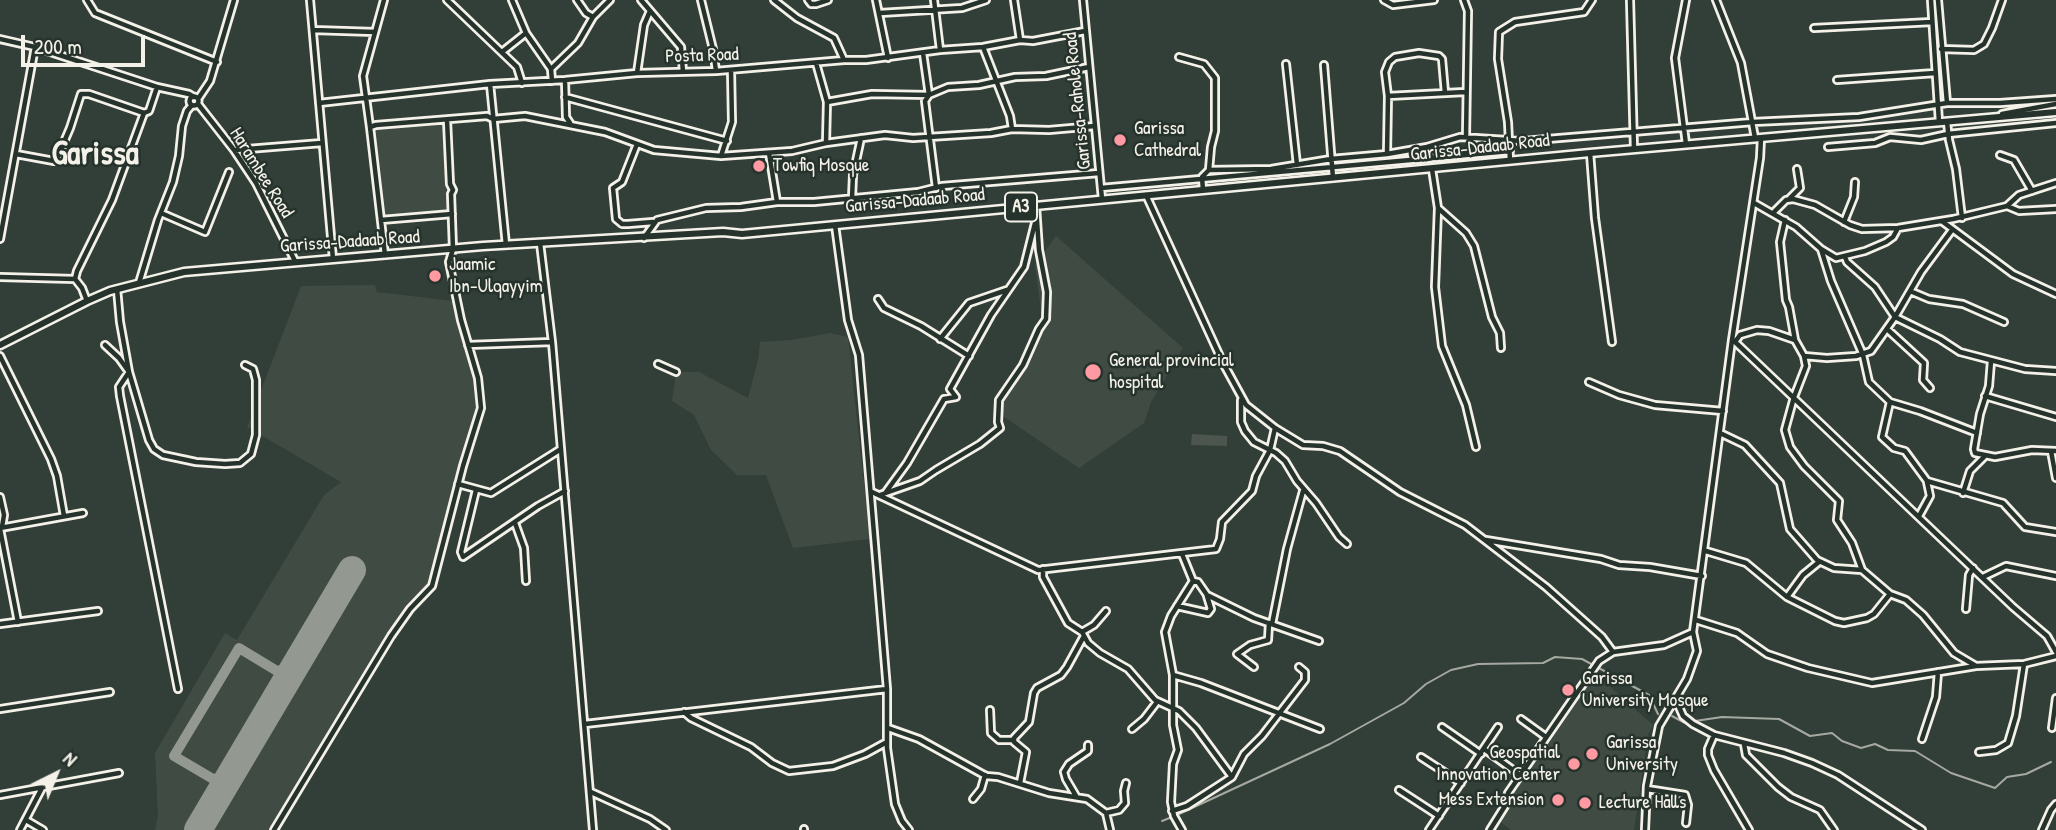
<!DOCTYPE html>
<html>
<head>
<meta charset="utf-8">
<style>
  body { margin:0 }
  #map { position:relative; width:2056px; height:830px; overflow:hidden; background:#323e38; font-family:"Patrick Hand",sans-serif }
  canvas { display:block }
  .north { position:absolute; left:21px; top:739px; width:70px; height:70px; -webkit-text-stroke:5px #26332d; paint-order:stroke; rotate:43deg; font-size:19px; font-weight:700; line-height:28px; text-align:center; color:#f4f1e8 }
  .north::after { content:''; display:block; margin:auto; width:24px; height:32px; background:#f4f1e8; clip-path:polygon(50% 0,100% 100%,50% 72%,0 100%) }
  .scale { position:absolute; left:21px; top:35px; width:124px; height:32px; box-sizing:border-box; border:4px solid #f4f1e8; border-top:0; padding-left:9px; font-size:21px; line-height:24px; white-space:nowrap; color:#f4f1e8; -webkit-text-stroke:5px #26332d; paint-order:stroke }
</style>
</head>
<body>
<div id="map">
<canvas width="2056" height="830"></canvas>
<div class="north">N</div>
<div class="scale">200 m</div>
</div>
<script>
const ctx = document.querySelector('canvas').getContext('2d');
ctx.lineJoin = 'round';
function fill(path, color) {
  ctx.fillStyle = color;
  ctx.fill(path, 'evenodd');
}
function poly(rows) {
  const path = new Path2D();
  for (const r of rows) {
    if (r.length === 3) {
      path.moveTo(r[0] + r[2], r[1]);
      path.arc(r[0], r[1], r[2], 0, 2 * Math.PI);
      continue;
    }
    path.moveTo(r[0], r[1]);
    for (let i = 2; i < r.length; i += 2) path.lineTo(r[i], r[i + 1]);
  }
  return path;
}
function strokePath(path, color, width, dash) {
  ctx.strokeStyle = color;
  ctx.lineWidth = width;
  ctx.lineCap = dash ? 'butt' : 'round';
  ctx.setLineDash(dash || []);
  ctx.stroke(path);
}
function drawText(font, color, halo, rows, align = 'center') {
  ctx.font = font + ' "Patrick Hand",sans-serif';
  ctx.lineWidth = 5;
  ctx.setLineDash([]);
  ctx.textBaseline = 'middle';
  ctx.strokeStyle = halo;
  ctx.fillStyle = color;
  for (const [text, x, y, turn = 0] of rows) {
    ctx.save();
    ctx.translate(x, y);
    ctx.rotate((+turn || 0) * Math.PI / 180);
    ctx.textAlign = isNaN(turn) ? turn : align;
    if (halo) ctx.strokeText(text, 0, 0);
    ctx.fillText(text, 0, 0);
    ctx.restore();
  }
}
fill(poly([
  [445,121,444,158,449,213,381,219,370,128],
  [1056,236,1183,348,1151,402,1144,423,1079,468,1000,414,1005,397,1042,318,1035,265],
  [375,285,377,292,454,301,475,380,478,405,431,582,426,590,406,605,268,830,155,830,158,816,155,753,225,633,237,640,324,495,341,482,247,427,301,286],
  [830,333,848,337,870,539,793,548,766,475,737,475,711,450,694,415,672,401,676,372,699,372,748,398,758,360,760,342,792,340],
  [1597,675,1653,725,1648,735,1634,830,1511,830,1498,820,1519,783,1587,681,1591,683]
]), '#404b44');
fill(poly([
  [1192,434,1227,436,1227,446,1191,445]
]), '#4c564f');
strokePath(poly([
  [1672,716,1685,723],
  [1695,721,1722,717,1779,719,1810,736,1832,733,1842,741,1861,748,1875,744,1888,750,1915,751,1951,773,1995,788,2007,777,2026,774,2051,762],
  [1177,815,1330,744,1404,703,1426,684,1451,670,1478,664,1543,663,1555,657,1582,659,1649,695,1658,714],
  [1162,821,1172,817]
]), '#a6a9a1', 2);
strokePath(poly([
  [222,778,213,779,174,756,239,648,277,671,287,669]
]), '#939890', 10);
strokePath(poly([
  [198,830,352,570]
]), '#939890', 28);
const minor = poly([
  [87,0,95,13,217,62],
  [310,0,333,259],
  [447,0,517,67,522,83],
  [512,0,526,33,551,69,552,81],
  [577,0,586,13,593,17],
  [641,0,681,47,683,72],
  [701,0,713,49,716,71],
  [774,0,797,18,834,38,844,60],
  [808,0,811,4,816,4,828,0],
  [876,0,888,58],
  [934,0,940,50],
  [1014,0,1020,40],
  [1083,0,1102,199],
  [1384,0,1393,5,1434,0],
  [1464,0,1468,11,1466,137],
  [1630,0,1634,149],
  [1686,0,1675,58,1686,144],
  [1716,0,1741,63,1755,138],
  [1931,0,1939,122],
  [1938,0,1947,103],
  [880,13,962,8,986,0],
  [1814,28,1932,22],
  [313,30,375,32],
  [0,39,35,47,157,87,189,94,194,97],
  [983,47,1010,116,1012,129],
  [1941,49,1974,50,1984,44,1992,28,2002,0],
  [502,52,526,33],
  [923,53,929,95,925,101,936,188],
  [1179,57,1204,64,1215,78,1215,131,1211,147,1209,170,1202,177,1203,190],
  [816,63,827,102,826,143],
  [1286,64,1297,165],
  [1324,65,1333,178],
  [551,69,578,43,593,17,610,0],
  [637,73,644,25,650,11],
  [565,80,566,117,570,123],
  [1837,80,1935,73],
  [490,84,506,245],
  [1388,96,1465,92],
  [194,101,4.5],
  [565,97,727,141],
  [198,99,210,81,234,0],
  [827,102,872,94,929,95,948,87,979,85,1015,77,1046,76,1089,67],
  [319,103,490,84,565,80,637,73,716,71,844,60,866,60,940,50,983,47,1020,40,1033,41,1085,31],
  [198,104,234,150,256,183,295,261],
  [2002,114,2056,104],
  [1947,122,1949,140,1956,169,1962,218],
  [370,127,363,76,384,0],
  [637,144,622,182,613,188,616,219,622,224,628,224,653,222],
  [1828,147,1875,143,1890,137,1921,140,1948,134,2056,123],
  [235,150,322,143],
  [769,153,777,202],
  [1590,153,1595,218,1612,342],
  [16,154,54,161,58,156,70,128,81,94,89,94,144,113],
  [1387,154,1388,96,1385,72,1389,62,1395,57,1419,53,1439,56,1442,59,1445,93],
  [2000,155,2014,160,2032,191],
  [721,156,732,122,731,70],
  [1510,161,1508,122,1498,59,1499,32,1515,22,1584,12,1592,0],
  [1432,169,1438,208,1466,233,1474,246,1492,317,1500,333,1501,348],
  [1209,170,1271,169,1331,159,1387,154,1427,147,1460,137,1523,141,1753,122,1859,117,1947,103,2000,103,2056,99],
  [1101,188,1510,151],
  [1146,195,1223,363,1246,405,1275,428,1303,445,1323,446,1340,451,1400,492,1465,525,1546,587,1602,637,1613,652],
  [852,198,853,175,861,138],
  [1790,198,1800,188,1797,169],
  [1754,203,1796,227,1821,249,1836,258,1865,251,1886,242,1893,237,1898,228],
  [2007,206,2019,211,2056,209],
  [1438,208,1435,287,1442,346,1466,405,1476,447],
  [161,213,205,232,229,172],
  [1773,213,1786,200,1793,199,1815,205,1850,225,1862,229,1898,228,1953,219,2007,206,2019,195,2056,183],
  [381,220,452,214],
  [1785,220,1780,242,1786,300,1789,307,1795,340,1804,356,1806,366,1794,397,1785,430,1790,447,1804,466,1839,501,1837,520,1852,543,1862,570,1890,594,1906,600,1923,615,1954,653,1976,666],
  [1844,222,1854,197,1855,182],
  [1943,222,2013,274,2056,294],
  [835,225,848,320,859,355,887,689,887,748,895,804,902,821,909,830],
  [644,238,657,220,706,208,741,207,777,202,814,202,918,192,942,186,1099,173],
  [0,239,35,47],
  [540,243,552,342,593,830],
  [1821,249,1831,281,1863,355,1869,382,1890,402,1882,437,1894,448,1905,451,1927,481,2003,503,2025,527,2056,532],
  [385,255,370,127,376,125,487,116,493,119,525,116,605,132,654,150,721,156,792,151,826,143,885,135,913,138,991,133,1012,129,1049,130,1095,126],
  [1845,257,1847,262,1875,287,1895,317,1940,339,1960,352,2025,369,2056,371],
  [0,277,75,279],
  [139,283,158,220,173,182,179,156,182,126,187,111,192,105],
  [117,289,120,322,129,372,149,440,154,449,163,455,196,462,225,464,240,463,251,454,256,435,256,380,253,369,245,365],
  [1910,291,1929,299,1963,304,2004,322],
  [878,299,884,308,921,326,969,356],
  [87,301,82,288,75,279,77,271,112,200,144,113,149,111,157,87],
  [1887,329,1924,363,1923,380,1930,388],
  [940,339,969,303,1007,290],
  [1733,340,2013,607,2047,636,2056,652],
  [1735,342,1740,335,1757,330,1769,331,1795,340],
  [105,345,119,358,129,372,119,387,120,396,178,689],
  [468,345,552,342],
  [0,356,51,459,57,476,64,516],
  [1804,356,1827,358,1856,356,1871,351,1895,317,1921,272,1952,230],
  [1991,361,1989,386,1980,414,1974,449,1975,453,1995,457,2032,450,2056,451],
  [658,364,676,372],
  [1589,382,1619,395,1655,405,1723,411],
  [1985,396,2056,417],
  [1241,400,1241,422,1245,431,1254,442,1276,453,1285,461,1297,481,1316,503,1339,537,1347,544],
  [1890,402,1920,411,1977,433],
  [1720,433,1745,445,1780,483,1790,529,1817,560,1834,568,1862,570],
  [2051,451,2056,478],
  [458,484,491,493,561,449],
  [476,490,461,552,463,557,538,506,565,491],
  [872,492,1038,570,1216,549,1220,539,1222,522,1252,491,1256,476,1270,450,1275,428],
  [886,492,907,463,944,399,956,397,950,389,991,315,1024,267,1035,223],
  [1963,493,1970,471,1984,457],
  [880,495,920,481,936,470,980,444,1000,428,998,422,999,400,1023,365,1039,329,1046,319,1047,292,1039,250,1036,206],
  [0,497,4,515,2,527],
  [1919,516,1930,496,1927,482],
  [515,523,524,548,526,581],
  [0,528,83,513],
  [0,529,18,622],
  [1486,540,1601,559,1619,565,1650,567,1702,576],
  [1706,551,1746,563,1787,597,1835,621,1844,623,1867,618,1874,614,1890,594],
  [1182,554,1193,581,1198,582,1207,595,1254,618,1319,641],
  [1043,569,1043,577,1068,623,1082,632,1088,643,1100,653,1128,669,1155,700,1179,711,1196,728,1232,777],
  [1983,577,2006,566,2056,576],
  [1787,597,1803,575,1819,562],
  [1177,606,1208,613,1211,609,1207,596],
  [1966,609,1969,575,1973,568],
  [1696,620,1737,633,1767,654,1808,668,1872,683,1976,666,2024,664,2056,656],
  [0,624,98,611],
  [1272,624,1287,549,1303,491],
  [1082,632,1094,625,1106,611],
  [1254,667,1237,654,1250,645,1268,640,1269,623],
  [1173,675,1201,683,1320,729],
  [1676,700,1683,716,1693,724,1714,735,1784,753,1812,763,1838,775,1922,830],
  [0,709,110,692],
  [990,710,991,733,999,740,1013,740],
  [684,712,691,718,751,747,772,763,789,771,833,766,865,754,887,742],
  [1521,719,1546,737],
  [585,724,887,689],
  [1442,727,1481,754],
  [888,728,919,739,986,776,998,777,1049,793,1087,799,1106,813,1110,830],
  [2052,728,2056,698],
  [1132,729,1144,719,1157,702],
  [1714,735,1708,749,1708,755,1714,770,1749,830],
  [1922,739,1936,697,1938,672],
  [1744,744,1746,755,1778,787,1791,797,1820,810,1834,830],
  [1484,749,1520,775],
  [1979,752,1996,750,2008,743,2016,716,2024,664],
  [1421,757,1461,783],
  [1020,783,1026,752,1014,742,1014,738,1029,722,1034,693,1037,688,1061,675,1067,667,1084,636],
  [1647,789,1685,795,1688,805,1686,823],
  [1399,790,1439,816],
  [591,792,650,819,666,830],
  [0,795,119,773],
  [1076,796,1066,779,1064,772,1069,764,1088,751,1088,745],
  [973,799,981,789,985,775],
  [1172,811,1187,806,1232,777,1244,754,1262,736,1305,680,1305,672,1299,667],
  [1106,813,1119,810,1125,803,1124,791,1126,783],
  [26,820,43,830],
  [20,830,43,786],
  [274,830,391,636,410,609,432,586,463,466,481,408,478,378,461,320,449,262,453,249,451,194,453,190,450,184,447,120],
  [804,830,804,829],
  [1182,830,1174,816,1171,802,1173,764,1178,750,1173,725,1173,675,1165,632,1171,616,1193,581],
  [1429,830,1498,727],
  [1490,830,1505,806,1508,793,1599,661,1613,652,1664,645,1693,632],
  [1645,830,1647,786,1659,726,1687,679,1697,651,1693,632,1732,340,1760,158,1761,138],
  [2042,830,2051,810,2056,804]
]);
const highway = poly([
  [0,345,87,301,110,291,184,272,483,246,723,232,742,234,1590,153,2056,112]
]);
strokePath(minor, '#f4f1e8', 10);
strokePath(highway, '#f4f1e8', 11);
strokePath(minor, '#26332d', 4.5);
strokePath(highway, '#26332d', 6);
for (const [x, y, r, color] of [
  [1120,140,7,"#ff9aa2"],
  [759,166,7,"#ff9aa2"],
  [435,276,7,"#ff9aa2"],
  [1093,372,9,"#ff9aa2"],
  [1568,690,7,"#ff9aa2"],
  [1592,754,7,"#ff9aa2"],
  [1574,764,7,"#ff9aa2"],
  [1558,800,7,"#ff9aa2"],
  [1585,803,7,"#ff9aa2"]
]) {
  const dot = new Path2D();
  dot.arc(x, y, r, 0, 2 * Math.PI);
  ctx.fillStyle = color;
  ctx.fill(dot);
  strokePath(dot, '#26332d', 2.5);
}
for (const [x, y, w] of [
  [1021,207,32]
]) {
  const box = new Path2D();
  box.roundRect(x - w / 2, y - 14.5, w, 29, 5);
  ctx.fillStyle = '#26332d';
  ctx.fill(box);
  strokePath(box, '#f4f1e8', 2);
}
drawText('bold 18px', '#f4f1e8', null, [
  ["A3",1021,207]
]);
drawText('19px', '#f4f1e8', '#26332d', [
  ["Posta Road",702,56,-2],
  ["Garissa-Rahole Road",1078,101,-96],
  ["Garissa-Dadaab Road",1480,148,-6],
  ["Harambee Road",261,173,58],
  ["Garissa-Dadaab Road",915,201,-5],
  ["Garissa-Dadaab Road",350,242,-4]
]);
drawText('19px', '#f4f1e8', '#26332d', [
  ["Garissa",1134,129],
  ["Cathedral",1134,151],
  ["Towfiq Mosque",773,166],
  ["Jaamic",449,265],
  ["Ibn-Ulqayyim",449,287],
  ["General provincial",1109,361],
  ["hospital",1109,383],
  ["Garissa",1582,679],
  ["University Mosque",1582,701],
  ["Garissa",1606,743],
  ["University",1606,765],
  ["Geospatial",1560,753,"right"],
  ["Innovation Center",1560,775,"right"],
  ["Mess Extension",1544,800,"right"],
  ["Lecture Halls",1599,803]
], 'left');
drawText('bold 33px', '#f4f1e8', '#26332d', [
  ["Garissa",95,155]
]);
</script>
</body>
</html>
